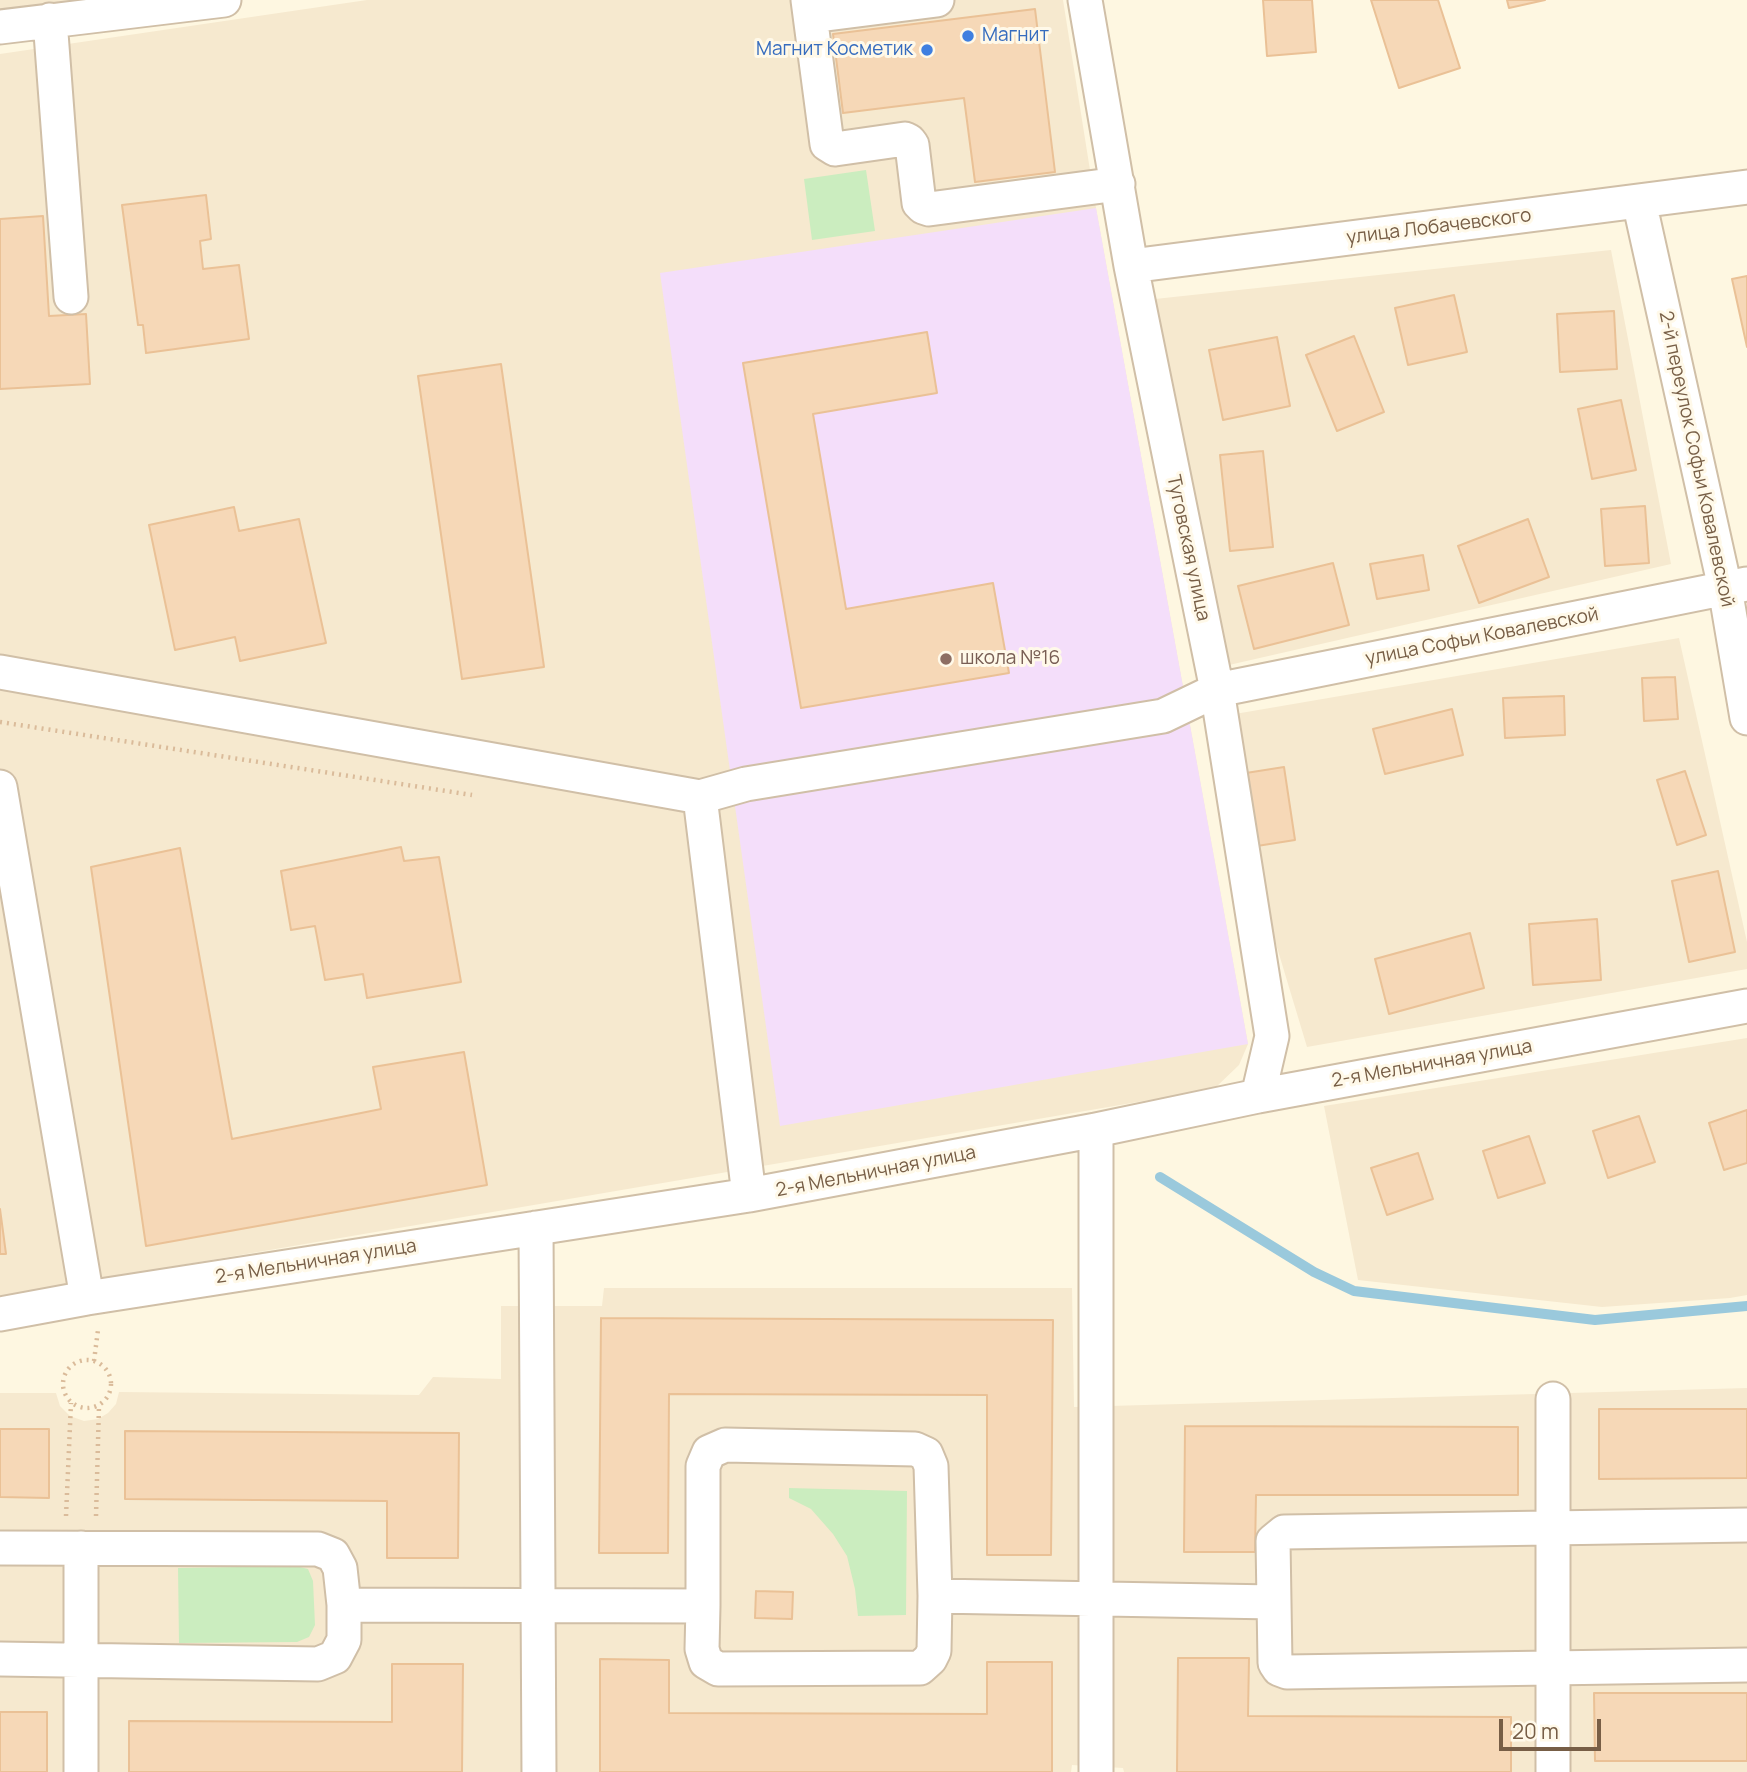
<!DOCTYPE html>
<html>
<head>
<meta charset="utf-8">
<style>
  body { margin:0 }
  #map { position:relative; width:1747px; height:1772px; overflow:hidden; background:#fef7e1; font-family:Manrope,sans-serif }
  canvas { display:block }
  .scale { position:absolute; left:1499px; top:1719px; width:102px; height:32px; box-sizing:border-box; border:4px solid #775e46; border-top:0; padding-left:9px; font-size:21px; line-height:24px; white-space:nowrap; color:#775e46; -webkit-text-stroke:5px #fff9e9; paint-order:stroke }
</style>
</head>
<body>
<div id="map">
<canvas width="1747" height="1772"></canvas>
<div class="scale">20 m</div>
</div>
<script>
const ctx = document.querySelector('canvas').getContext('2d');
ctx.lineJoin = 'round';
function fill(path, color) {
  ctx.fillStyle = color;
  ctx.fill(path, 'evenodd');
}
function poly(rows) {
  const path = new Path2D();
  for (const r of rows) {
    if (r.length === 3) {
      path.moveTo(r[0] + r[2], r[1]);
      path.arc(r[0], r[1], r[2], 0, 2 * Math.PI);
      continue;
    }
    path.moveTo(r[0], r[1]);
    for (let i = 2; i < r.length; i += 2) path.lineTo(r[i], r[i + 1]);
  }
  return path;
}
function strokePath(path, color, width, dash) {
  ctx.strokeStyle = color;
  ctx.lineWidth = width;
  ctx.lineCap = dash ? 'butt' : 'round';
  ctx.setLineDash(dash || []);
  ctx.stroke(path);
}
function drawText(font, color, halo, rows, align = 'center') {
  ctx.font = font + ' Manrope,sans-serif';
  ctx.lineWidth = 6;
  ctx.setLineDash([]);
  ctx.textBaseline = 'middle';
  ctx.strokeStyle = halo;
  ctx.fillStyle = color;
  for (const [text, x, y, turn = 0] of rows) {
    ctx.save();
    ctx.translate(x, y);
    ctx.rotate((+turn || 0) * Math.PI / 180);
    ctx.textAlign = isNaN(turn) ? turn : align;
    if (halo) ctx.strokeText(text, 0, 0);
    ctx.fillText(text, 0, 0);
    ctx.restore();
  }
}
fill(poly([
  [0,0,224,0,62,4,0,9],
  [367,0,1063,0,1096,208,1248,1044,1239,1065,1214,1089,0,1296,0,54],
  [1611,250,1671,564,1229,665,1155,299],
  [1679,638,1747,942,1747,969,1307,1047,1254,871,1229,715],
  [1747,1038,1747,1295,1730,1298,1602,1307,1358,1280,1324,1106],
  [604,1288,1072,1288,1074,1407,1747,1388,1747,1772,1124,1772,1123,1768,1072,1765,1071,1772,0,1772,0,1393,56,1393,60,1406,70,1416,84,1421,98,1419,108,1413,116,1404,119,1392,419,1395,433,1377,501,1379,501,1306,602,1306]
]), '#f6e9cf');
fill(poly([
  [1096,208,1248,1044,780,1126,660,273]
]), '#f4defa');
fill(poly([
  [866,170,875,231,812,240,804,179],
  [789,1488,907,1491,906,1615,858,1616,855,1589,847,1556,833,1534,811,1509,789,1498],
  [296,1566,308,1569,313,1581,315,1625,309,1637,297,1642,179,1643,178,1568]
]), '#cbedbf');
strokePath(poly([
  [1160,1177,1314,1272,1354,1291,1595,1320,1747,1306]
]), '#9ac9dc', 10);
const building = poly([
  [1263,0,1312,0,1316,52,1267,56,1263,0],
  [1371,0,1438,0,1460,68,1399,88,1371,0],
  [1507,0,1545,0,1509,8,1507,0],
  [1035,9,1055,172,975,182,964,98,843,113,833,34,1035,9],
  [206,195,211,239,200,241,203,269,239,265,249,339,146,353,143,325,138,325,122,205,206,195],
  [43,216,49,316,86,314,90,384,0,389,0,219,43,216],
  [1747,276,1747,347,1732,279,1747,276],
  [1454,295,1467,352,1408,365,1395,308,1454,295],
  [1614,311,1617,369,1560,372,1557,314,1614,311],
  [927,332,937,393,813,414,846,609,993,583,1009,673,801,708,743,363,927,332],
  [1354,336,1384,412,1337,431,1306,355,1354,336],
  [1277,337,1290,406,1223,420,1209,350,1277,337],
  [501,364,544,667,462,679,418,376,501,364],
  [1621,400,1636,470,1592,479,1578,409,1621,400],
  [1263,451,1273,547,1230,551,1220,455,1263,451],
  [1645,506,1649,563,1605,566,1601,509,1645,506],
  [234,507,239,531,299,519,326,643,240,661,235,637,175,650,149,525,234,507],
  [1528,519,1549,577,1479,603,1458,546,1528,519],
  [1423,555,1429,590,1377,599,1370,564,1423,555],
  [1333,563,1349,625,1254,649,1238,586,1333,563],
  [1675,677,1678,719,1644,721,1642,678,1675,677],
  [1564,696,1565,735,1505,738,1503,698,1564,696],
  [1452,709,1463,755,1385,774,1373,729,1452,709],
  [1284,767,1295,840,1257,846,1246,773,1284,767],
  [1685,771,1706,835,1677,845,1657,780,1685,771],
  [401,847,404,861,439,857,461,982,367,998,363,974,325,980,315,926,291,930,281,871,401,847],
  [180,848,232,1139,381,1109,373,1067,464,1052,487,1185,146,1246,91,867,180,848],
  [1718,871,1735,952,1689,962,1672,881,1718,871],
  [1597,919,1601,980,1533,985,1529,924,1597,919],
  [1470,933,1484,988,1389,1014,1375,959,1470,933],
  [1747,1110,1747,1163,1724,1170,1709,1123,1747,1110],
  [1639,1116,1655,1162,1608,1178,1593,1131,1639,1116],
  [1529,1136,1545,1183,1498,1198,1483,1151,1529,1136],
  [1418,1153,1433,1199,1387,1215,1371,1168,1418,1153],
  [0,1209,6,1254,0,1254,0,1209],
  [601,1318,1053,1320,1051,1555,987,1555,987,1395,669,1394,668,1553,599,1553,601,1318],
  [1599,1409,1747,1409,1747,1478,1599,1479,1599,1409],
  [1185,1426,1518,1427,1518,1495,1256,1495,1255,1552,1184,1552,1185,1426],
  [0,1429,49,1429,49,1498,0,1497,0,1429],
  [125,1431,459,1433,458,1558,387,1558,387,1501,125,1499,125,1431],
  [756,1591,793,1592,792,1619,755,1618,756,1591],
  [1178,1658,1249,1658,1248,1716,1511,1717,1511,1772,1177,1772,1178,1658],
  [600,1659,669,1660,669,1713,987,1714,987,1662,1052,1662,1052,1772,600,1772,600,1659],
  [392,1664,463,1664,462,1772,129,1772,129,1721,392,1722,392,1664],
  [1594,1693,1747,1693,1747,1761,1595,1761,1594,1693],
  [0,1712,47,1712,47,1772,0,1772,0,1712]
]);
fill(building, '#f6d8b7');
strokePath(building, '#eac196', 2);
const minor = poly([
  [808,0,827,144,835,149,905,139,909,141,912,145,919,203,923,207,929,209,1118,184],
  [1085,0,1131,266,1217,690,1272,1036,1258,1096],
  [811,16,937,0],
  [50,20,71,297],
  [0,27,224,0],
  [1639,201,1725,588,1747,718],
  [1131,266,1747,187],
  [0,672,700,797,746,784,1163,716,1217,690,1747,584],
  [0,787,87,1298],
  [700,797,749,1195],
  [536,1228,539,1772],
  [0,1314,87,1298,749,1195,1096,1130,1258,1096,1747,1006],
  [1747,1525,1284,1532,1273,1541,1275,1663,1279,1669,1287,1672,1747,1665],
  [0,1548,318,1549,333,1555,340,1568,344,1605],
  [81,1548,81,1772],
  [703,1606,703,1466,709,1452,725,1445,915,1449,926,1454,931,1466,935,1596],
  [0,1659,318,1664,335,1657,344,1640,344,1605,703,1606,702,1649,706,1662,718,1669,920,1668,930,1659,934,1651,935,1596,1274,1602],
  [1096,1772,1096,1130],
  [1553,1772,1553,1399]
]);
strokePath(minor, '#d0bfa7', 37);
strokePath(poly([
  [0,722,472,795],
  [87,1384,24],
  [94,1361,98,1330],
  [66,1516,71,1403],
  [96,1516,99,1406]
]), '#dabb9a', 4.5, [2, 5]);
strokePath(minor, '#fff', 33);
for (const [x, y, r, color] of [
  [968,36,7,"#3f7fe0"],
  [927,50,7,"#3f7fe0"],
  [946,659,7,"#8d6e63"]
]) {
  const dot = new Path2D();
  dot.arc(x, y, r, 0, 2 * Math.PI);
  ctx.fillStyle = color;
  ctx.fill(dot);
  strokePath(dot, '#fff9e9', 2.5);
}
drawText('19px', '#366cbe', '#fff9e9', [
  ["Магнит",982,36],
  ["Магнит Косметик",913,50,"right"]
], 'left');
drawText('19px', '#775e46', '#fff9e9', [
  ["улица Лобачевского",1439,227,-7],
  ["2-й переулок Софьи Ковалевской",1696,459,78],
  ["Туговская улица",1188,548,78],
  ["улица Софьи Ковалевской",1482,637,-11],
  ["2-я Мельничная улица",1432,1064,-10],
  ["2-я Мельничная улица",876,1172,-11],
  ["2-я Мельничная улица",316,1262,-9]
]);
drawText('19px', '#785e54', '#fff9e9', [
  ["школа №16",960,659]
], 'left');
</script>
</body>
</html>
